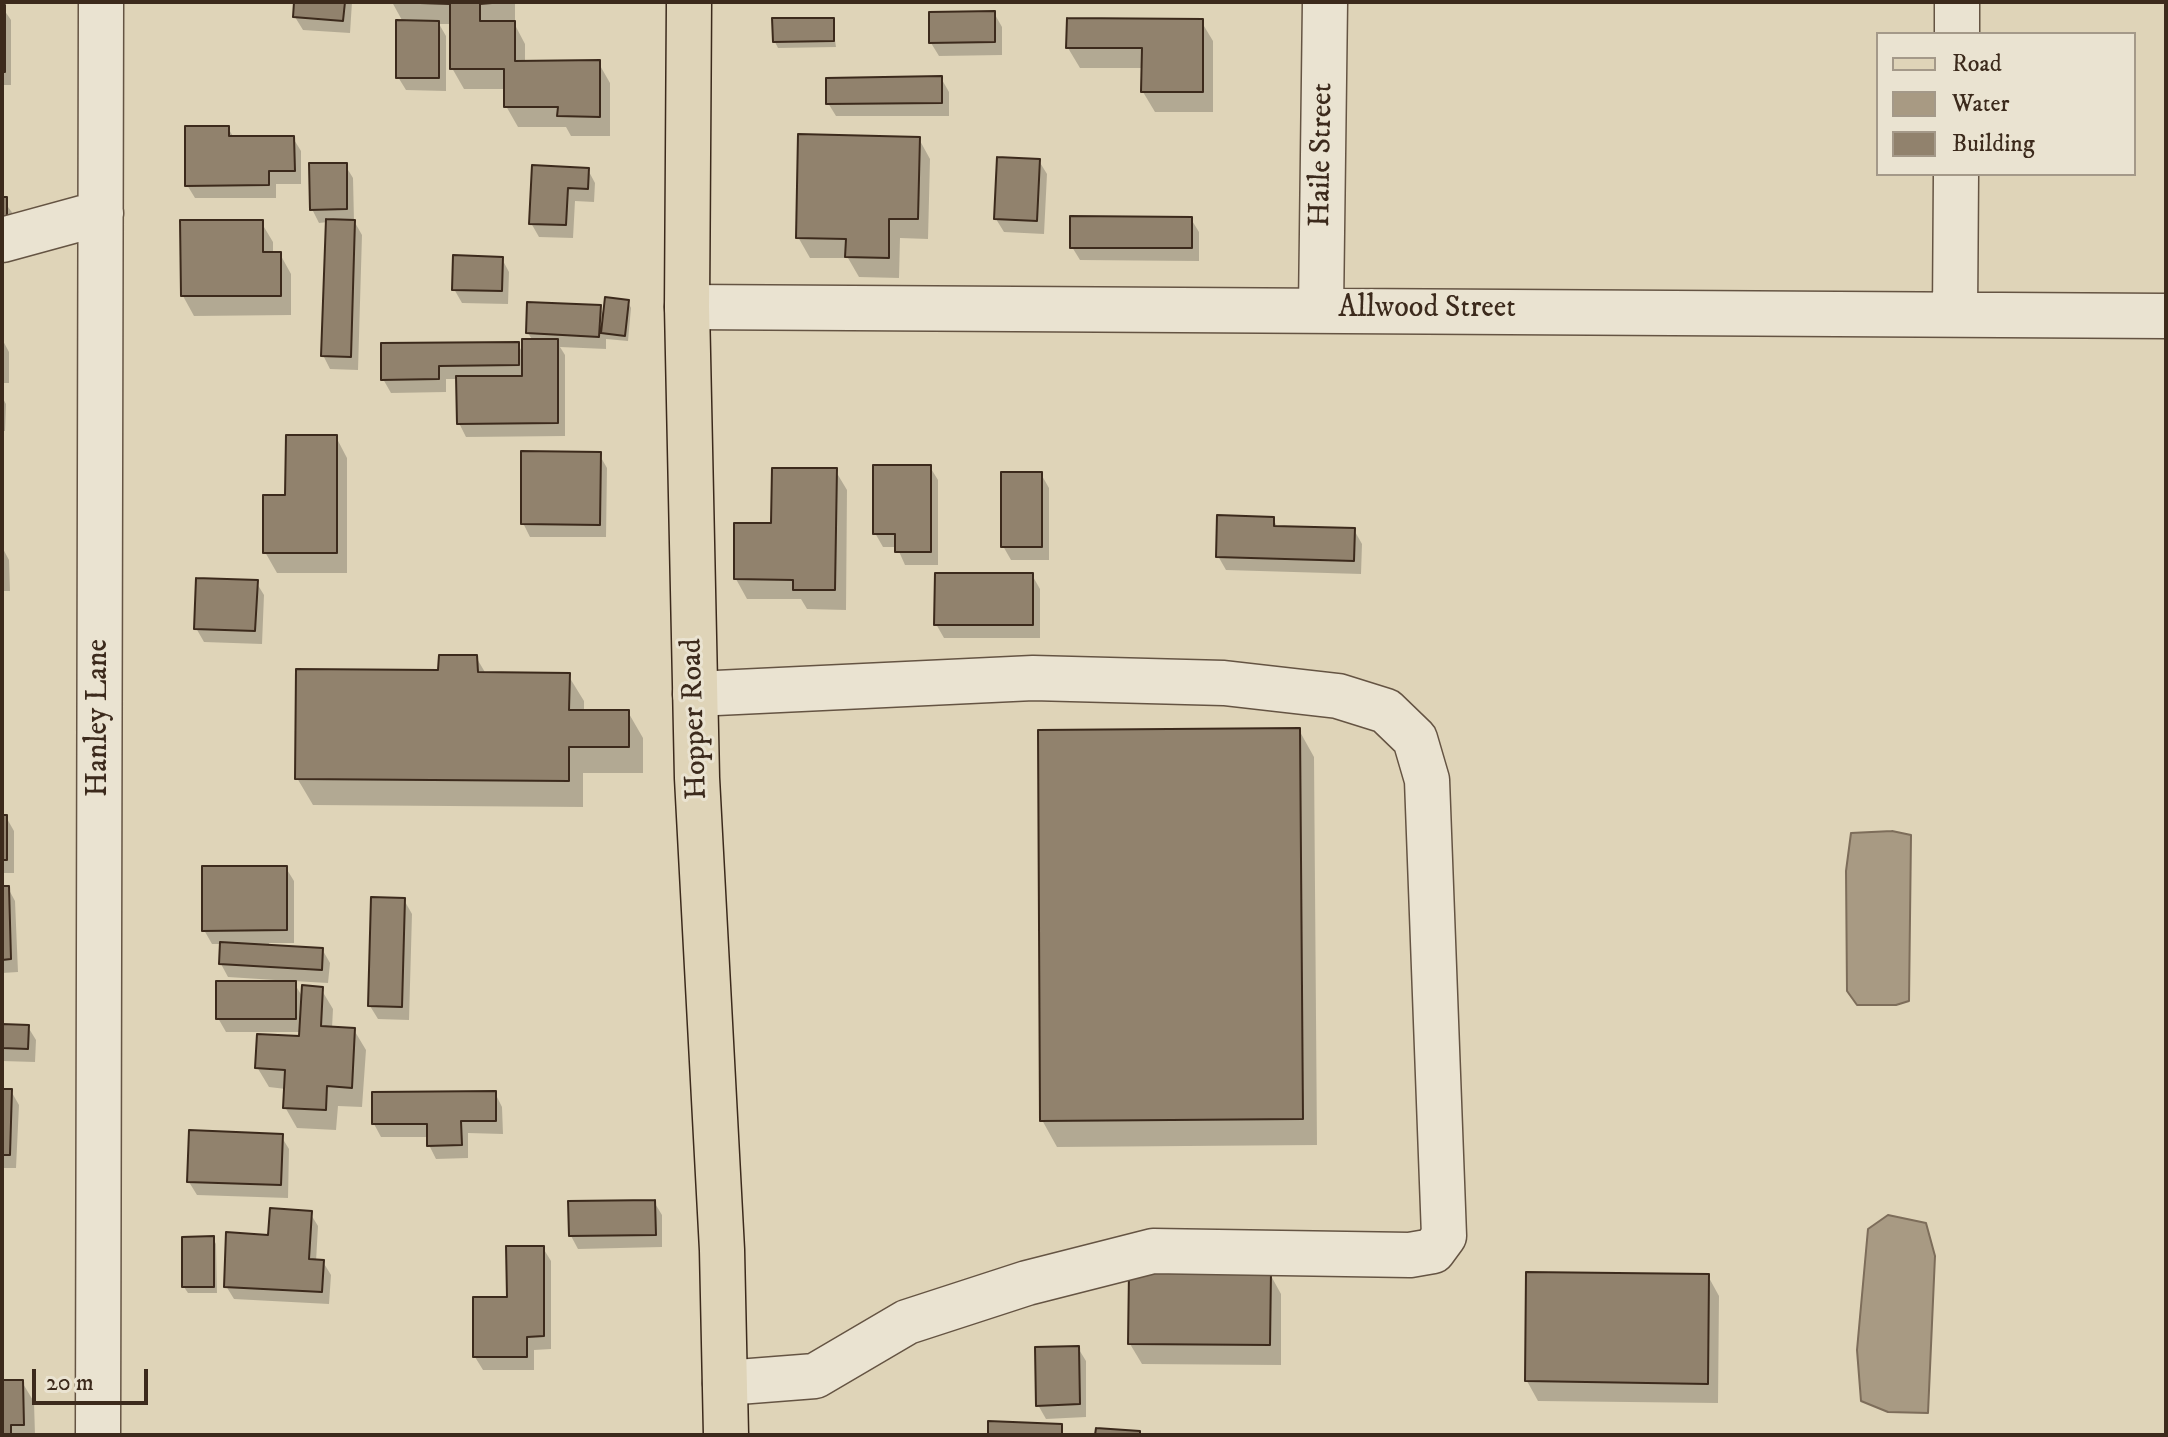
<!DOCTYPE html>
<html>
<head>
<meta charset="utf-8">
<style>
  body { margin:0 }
  #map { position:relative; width:2168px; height:1437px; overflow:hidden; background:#dfd4b8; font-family:"IM FELL DW Pica",serif }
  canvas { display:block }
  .frame { position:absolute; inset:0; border:4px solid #3c2a1c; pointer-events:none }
  .legend { position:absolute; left:1876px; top:32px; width:260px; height:144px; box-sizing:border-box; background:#eae3d1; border:2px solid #a49989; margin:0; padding:10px 14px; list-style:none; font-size:24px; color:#3c2a1c }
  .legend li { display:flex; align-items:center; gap:16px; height:40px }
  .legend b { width:40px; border:2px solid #a49989 }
  .scale { position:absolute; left:32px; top:1369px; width:116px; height:36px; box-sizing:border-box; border:4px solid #3c2a1c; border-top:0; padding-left:10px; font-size:24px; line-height:28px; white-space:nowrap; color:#3c2a1c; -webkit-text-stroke:6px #eae3d1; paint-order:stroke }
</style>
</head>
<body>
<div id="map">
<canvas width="2168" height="1437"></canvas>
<div class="frame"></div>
<ul class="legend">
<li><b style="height:10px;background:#dfd4b8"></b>Road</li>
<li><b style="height:22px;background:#a89a83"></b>Water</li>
<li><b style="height:22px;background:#91826d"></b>Building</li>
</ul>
<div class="scale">20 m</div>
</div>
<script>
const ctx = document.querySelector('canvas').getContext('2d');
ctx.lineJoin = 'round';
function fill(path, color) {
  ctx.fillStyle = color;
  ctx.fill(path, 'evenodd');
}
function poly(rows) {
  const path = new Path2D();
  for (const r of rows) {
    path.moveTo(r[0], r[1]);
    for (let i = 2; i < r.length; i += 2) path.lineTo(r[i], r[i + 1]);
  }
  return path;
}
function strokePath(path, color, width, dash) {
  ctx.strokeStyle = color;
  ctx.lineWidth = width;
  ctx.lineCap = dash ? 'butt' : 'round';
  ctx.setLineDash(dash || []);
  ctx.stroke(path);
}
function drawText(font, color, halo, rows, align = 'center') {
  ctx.font = font + ' "IM FELL DW Pica",serif';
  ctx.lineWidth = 6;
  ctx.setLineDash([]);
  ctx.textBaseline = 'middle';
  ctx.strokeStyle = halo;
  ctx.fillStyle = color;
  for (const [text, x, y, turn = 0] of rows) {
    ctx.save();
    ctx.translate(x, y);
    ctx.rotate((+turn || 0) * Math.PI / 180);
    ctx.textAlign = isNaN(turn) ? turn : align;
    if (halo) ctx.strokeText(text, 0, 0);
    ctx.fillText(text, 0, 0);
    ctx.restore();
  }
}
const water = poly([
  [1892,831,1911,835,1909,1001,1896,1005,1857,1005,1847,991,1846,871,1851,833,1892,831],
  [1888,1215,1926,1223,1935,1256,1928,1413,1888,1412,1861,1401,1857,1350,1868,1229,1888,1215]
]);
fill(water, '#a89a83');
strokePath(water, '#7d6d5a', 2);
fill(poly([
  [296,2,352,2,350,33,303,30,295,17],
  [392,2,515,2,515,25,525,44,525,63,598,62,610,83,610,136,571,136,566,127,518,127,506,106,506,89,464,89,452,68,452,24,439,24,446,36,446,91,406,90,398,77,403,22],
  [2,7,11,20,11,85,2,85],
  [994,13,1002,27,1002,55,939,56,931,43],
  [832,20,836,47,778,48,775,42],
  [1201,21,1213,41,1213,112,1155,112,1143,92,1144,68,1080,68,1068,48],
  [941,78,949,92,949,116,836,116,828,103],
  [228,128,234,138,293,138,301,151,301,184,276,184,276,198,195,198,187,185],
  [919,139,930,159,928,239,900,238,899,278,859,277,848,258,810,258,798,237],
  [1039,161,1047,174,1044,234,1004,232,996,219],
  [345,165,353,178,354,221,362,235,358,370,330,369,323,355,328,222,319,223,312,209],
  [534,167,588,170,595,183,594,202,575,201,573,238,539,237,531,223],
  [2,199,17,219,2,247],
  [1191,219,1199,232,1199,261,1080,260,1072,247],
  [261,222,273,242,273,254,280,254,291,274,291,315,194,316,183,296],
  [502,259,509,272,508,304,462,303,454,289],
  [628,302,631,308,628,341,606,339,606,349,560,347,565,355,565,436,466,437,459,423,458,379,446,379,446,392,391,393,383,379,518,344,524,356,533,341,528,333,599,307,605,316],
  [2,339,9,352,9,383,2,383],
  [2,397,6,404,5,431,2,431],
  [336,437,347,458,347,573,277,573,265,552],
  [599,454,607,468,606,537,530,537,523,523],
  [930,467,938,480,938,565,905,565,897,547,883,547,875,533],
  [835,470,847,490,846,610,807,609,801,599,747,599,736,579,773,525],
  [1041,474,1049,488,1049,560,1011,560,1003,546],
  [1273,519,1278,528,1354,530,1362,544,1361,574,1226,570,1218,556],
  [2,547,9,560,10,591,2,591],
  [1032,575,1040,589,1040,638,944,638,936,624],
  [256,582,264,595,262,644,204,642,196,628],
  [476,657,486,674,568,675,584,701,584,712,628,712,643,738,643,773,583,773,583,807,313,805,297,778],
  [1299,730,1314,757,1317,1145,1057,1147,1042,1120],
  [2,817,6,817,14,831,14,873,2,873],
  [286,868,294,881,294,943,269,943,269,947,322,949,330,963,328,983,293,981,303,998,321,989,333,1009,332,1028,354,1030,366,1050,362,1107,338,1106,336,1130,297,1128,285,1107,286,1089,269,1087,257,1067,300,1038,301,1032,226,1032,218,1018,275,983,275,980,228,977,221,964,222,944,212,944,204,930],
  [2,888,8,888,15,901,18,972,2,973],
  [404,900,412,914,409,1020,378,1019,370,1006],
  [2,1026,28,1027,36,1040,35,1062,2,1061],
  [2,1091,11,1091,19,1105,16,1168,2,1168],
  [495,1093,502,1107,503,1134,468,1133,468,1158,436,1159,429,1145,429,1137,381,1137,374,1124],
  [281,1136,289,1149,288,1198,197,1195,189,1182],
  [654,1202,662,1215,662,1247,578,1249,571,1236],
  [310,1213,318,1226,316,1262,323,1262,331,1275,329,1304,234,1299,226,1286,270,1237],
  [213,1238,216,1244,217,1293,188,1293,184,1287],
  [543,1248,551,1261,551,1349,534,1350,534,1370,483,1370,475,1357],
  [1270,1274,1281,1294,1281,1365,1142,1364,1130,1344],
  [1708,1276,1719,1296,1718,1403,1538,1401,1527,1381],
  [1078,1348,1086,1361,1086,1417,1046,1419,1038,1405],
  [2,1382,22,1382,34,1402,35,1435,2,1435]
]), '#0003');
const building = poly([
  [294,2,345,2,343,21,293,17,294,2],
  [390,2,504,2,480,4,480,21,515,21,515,61,600,60,600,117,557,116,558,107,504,107,504,69,450,69,450,4,390,2],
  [2,5,5,5,5,72,2,72,2,5],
  [995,11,995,42,929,43,929,12,995,11],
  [772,18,834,18,834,41,773,42,772,18],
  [1067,18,1203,19,1203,92,1141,92,1142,48,1066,48,1067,18],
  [396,20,439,21,439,78,396,78,396,20],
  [942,76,942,103,826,104,826,78,942,76],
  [185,126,229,126,229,136,294,136,295,171,269,171,269,185,185,186,185,126],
  [798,134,920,137,918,219,889,219,889,258,845,257,846,239,796,238,798,134],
  [997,157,1040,159,1037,221,994,219,997,157],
  [309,163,347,163,347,209,310,210,309,163],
  [532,165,589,168,588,189,568,188,566,225,529,224,532,165],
  [2,197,7,197,7,227,2,227,2,197],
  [1070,216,1192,217,1192,248,1070,248,1070,216],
  [326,219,355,220,351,357,321,356,326,219],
  [180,220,263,220,263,252,281,252,281,296,181,296,180,220],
  [453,255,503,257,502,291,452,290,453,255],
  [605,297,629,300,625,336,601,333,605,297],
  [527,302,601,305,599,337,526,333,527,302],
  [522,339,558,339,558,423,457,424,456,376,522,376,522,339],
  [519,342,519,365,439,366,439,379,381,380,381,343,519,342],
  [286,435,337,435,337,553,263,553,263,495,285,495,286,435],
  [521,451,601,452,600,525,521,524,521,451],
  [873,465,931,465,931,552,895,552,895,534,873,534,873,465],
  [772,468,837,468,835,590,793,590,793,580,734,579,734,523,771,523,772,468],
  [1001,472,1042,472,1042,547,1001,547,1001,472],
  [1217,515,1274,517,1274,526,1355,528,1354,561,1216,557,1217,515],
  [935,573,1033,573,1033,625,934,625,935,573],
  [196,578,258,580,255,631,194,629,196,578],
  [439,655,477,655,478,672,570,673,569,710,629,710,629,747,569,747,569,781,295,779,296,669,438,670,439,655],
  [1300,728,1303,1119,1040,1121,1038,730,1300,728],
  [2,815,7,815,7,860,2,860,2,815],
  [202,866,287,866,287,930,202,931,202,866],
  [2,886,9,886,11,959,2,960,2,886],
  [371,897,405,898,402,1007,368,1006,371,897],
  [220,942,323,948,322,970,219,964,220,942],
  [216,981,296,981,296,1019,216,1019,216,981],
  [302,985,323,987,321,1026,355,1028,352,1088,327,1086,326,1110,283,1108,285,1070,255,1068,257,1034,299,1036,302,985],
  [2,1024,29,1025,28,1049,2,1048,2,1024],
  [2,1089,12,1089,10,1155,2,1155,2,1089],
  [496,1091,496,1121,461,1121,462,1145,427,1146,427,1124,372,1124,372,1092,496,1091],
  [189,1130,283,1134,281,1185,187,1182,189,1130],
  [655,1200,656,1235,569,1236,568,1201,655,1200],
  [270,1208,312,1211,309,1259,324,1260,322,1292,224,1287,226,1232,268,1235,270,1208],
  [214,1236,214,1287,182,1287,182,1237,214,1236],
  [506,1246,544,1246,544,1336,527,1337,527,1357,473,1357,473,1297,507,1297,506,1246],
  [1129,1271,1271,1272,1270,1345,1128,1344,1129,1271],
  [1526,1272,1709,1274,1708,1384,1525,1381,1526,1272],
  [1079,1346,1080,1404,1036,1406,1035,1347,1079,1346],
  [2,1380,23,1380,24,1425,11,1425,11,1435,2,1435,2,1380],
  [988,1421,1062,1424,1062,1435,988,1435,988,1421],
  [1096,1428,1140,1431,1140,1435,1095,1435,1096,1428]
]);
fill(building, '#91826d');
strokePath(building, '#3c2a1c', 2);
const minor = poly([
  [1957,34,1957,2],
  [2,240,101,213],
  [687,307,2166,316],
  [1321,309,1325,2],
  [1955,314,1956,174],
  [695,694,1033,678,1224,683,1338,696,1386,711,1415,739,1427,780,1444,1236,1433,1251,1410,1255,1153,1251,1027,1283,907,1322,815,1376,725,1383],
  [98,1435,101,2]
]);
const major = poly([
  [689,2,687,307,697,778,722,1250,726,1435]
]);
strokePath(minor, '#655443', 47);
strokePath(major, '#3c2a1c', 47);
strokePath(minor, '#eae3d1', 44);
strokePath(major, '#dfd4b8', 44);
drawText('30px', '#3c2a1c', '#eae3d1', [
  ["Haile Street",1323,155,-89],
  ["Allwood Street",1427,310],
  ["Hanley Lane",100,718,-90],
  ["Hopper Road",696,719,-92]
]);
</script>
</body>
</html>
